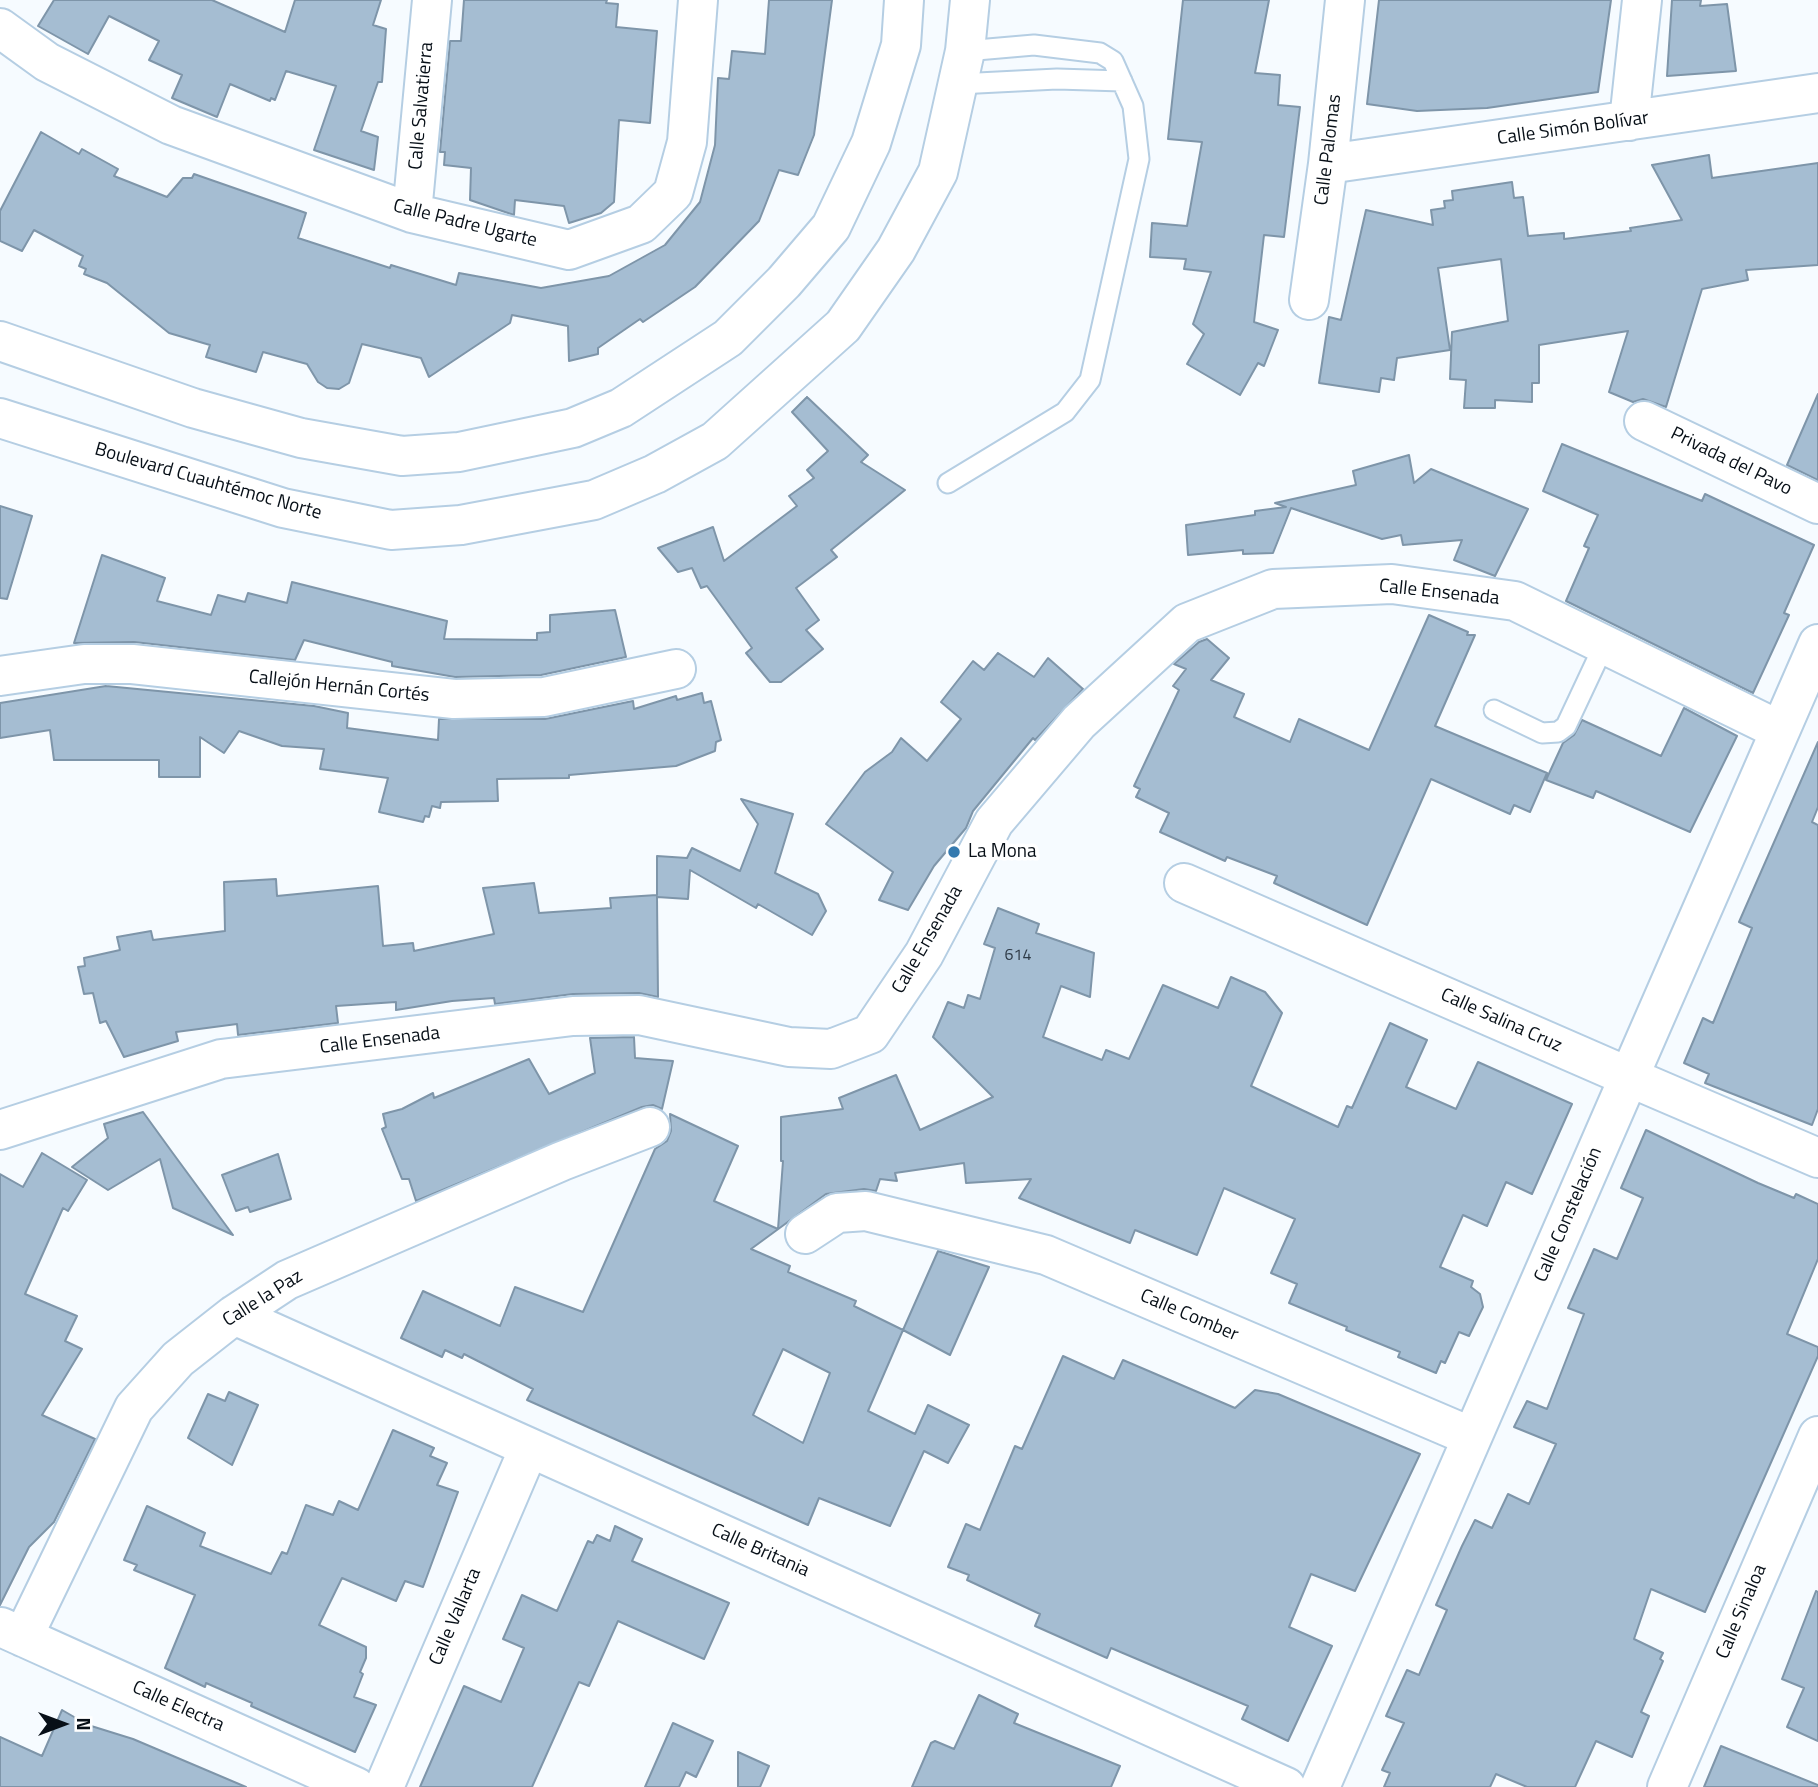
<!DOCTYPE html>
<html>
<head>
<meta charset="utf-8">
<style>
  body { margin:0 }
  #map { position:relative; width:1818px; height:1787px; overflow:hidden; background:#f6fbff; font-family:"Titillium Web",sans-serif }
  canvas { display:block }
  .north { position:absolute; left:28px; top:1689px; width:70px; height:70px; -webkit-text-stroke:5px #fff; paint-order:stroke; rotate:90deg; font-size:19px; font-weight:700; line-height:28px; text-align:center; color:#070f17 }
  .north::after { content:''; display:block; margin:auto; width:24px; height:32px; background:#070f17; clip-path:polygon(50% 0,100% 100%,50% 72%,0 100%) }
</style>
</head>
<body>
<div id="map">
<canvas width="1818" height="1787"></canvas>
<div class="north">N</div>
</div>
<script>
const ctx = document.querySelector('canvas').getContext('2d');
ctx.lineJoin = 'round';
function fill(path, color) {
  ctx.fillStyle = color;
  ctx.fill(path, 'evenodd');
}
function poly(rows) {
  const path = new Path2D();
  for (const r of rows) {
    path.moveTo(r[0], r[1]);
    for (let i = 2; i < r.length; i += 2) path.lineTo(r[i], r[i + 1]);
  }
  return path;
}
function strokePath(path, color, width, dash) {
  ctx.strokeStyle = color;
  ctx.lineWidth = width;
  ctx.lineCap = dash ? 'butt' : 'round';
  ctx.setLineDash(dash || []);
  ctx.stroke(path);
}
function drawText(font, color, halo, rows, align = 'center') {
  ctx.font = font + ' "Titillium Web",sans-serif';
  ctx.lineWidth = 7;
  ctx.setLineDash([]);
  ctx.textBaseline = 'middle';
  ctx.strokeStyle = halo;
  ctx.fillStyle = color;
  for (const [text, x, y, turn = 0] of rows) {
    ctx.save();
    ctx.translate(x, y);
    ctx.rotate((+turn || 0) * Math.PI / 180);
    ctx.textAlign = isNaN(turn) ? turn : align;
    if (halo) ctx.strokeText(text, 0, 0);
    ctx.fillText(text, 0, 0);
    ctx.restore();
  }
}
const building = poly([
  [54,0,212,0,285,32,295,0,381,0,373,25,386,29,382,82,378,82,361,131,378,137,374,170,314,150,336,86,286,71,275,100,271,98,270,101,230,84,217,117,172,98,182,75,149,60,159,41,109,16,88,54,38,26,54,0],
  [464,0,607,0,606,3,618,4,616,27,657,31,650,123,619,120,614,202,601,213,569,223,564,206,515,200,514,215,511,214,470,200,471,168,444,165,445,152,440,152,450,41,461,41,464,0],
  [769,0,832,0,814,135,798,175,779,170,759,221,695,287,643,322,640,319,598,348,598,354,569,361,568,326,512,315,510,323,429,377,421,358,362,344,349,383,339,389,327,388,318,382,307,364,263,352,256,372,206,357,210,345,169,333,107,283,84,274,86,269,79,266,83,256,34,230,22,251,0,241,0,211,41,132,79,154,82,149,118,169,114,176,167,197,183,178,192,178,194,174,306,213,298,238,390,268,391,265,456,285,459,273,541,288,609,276,665,245,700,202,715,145,718,78,729,79,732,51,765,54,769,0],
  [1183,0,1269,0,1255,73,1280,75,1278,105,1300,107,1284,237,1264,235,1254,322,1278,330,1264,366,1258,363,1240,395,1187,364,1204,334,1193,324,1211,272,1184,269,1186,259,1150,257,1152,223,1187,226,1202,142,1168,139,1183,0],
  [1379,0,1611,0,1598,92,1487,108,1417,111,1367,104,1379,0],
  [1672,0,1701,0,1700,6,1727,4,1736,71,1667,76,1672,0],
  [1709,155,1712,178,1818,163,1818,265,1746,270,1748,280,1702,289,1666,407,1643,399,1633,402,1609,392,1628,331,1539,345,1539,383,1532,383,1532,402,1495,400,1495,408,1464,408,1466,380,1450,379,1452,332,1508,321,1501,259,1438,268,1450,350,1397,358,1394,380,1381,378,1379,392,1319,383,1329,317,1341,320,1366,210,1433,225,1431,210,1445,208,1444,201,1453,200,1452,191,1512,182,1514,198,1523,197,1528,236,1564,233,1564,239,1631,231,1630,228,1682,220,1652,165,1709,155],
  [1818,394,1818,480,1787,465,1818,394],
  [807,397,868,455,861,462,905,490,831,550,837,557,796,588,819,620,806,630,823,649,781,682,770,682,746,653,752,648,707,586,701,588,692,568,678,572,658,548,713,527,724,561,797,506,789,496,814,478,807,470,828,451,792,412,807,397],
  [1562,444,1702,501,1705,494,1814,545,1784,613,1789,615,1753,693,1566,601,1589,548,1584,546,1598,515,1543,491,1562,444],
  [1409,455,1414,483,1431,469,1528,509,1495,576,1454,560,1462,540,1403,545,1401,535,1382,539,1291,508,1273,553,1243,554,1243,550,1188,555,1186,525,1255,515,1255,511,1286,507,1275,503,1356,485,1353,471,1409,455],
  [0,506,32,516,7,599,0,598,0,506],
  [102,555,165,578,157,601,211,615,218,595,245,602,248,593,287,603,292,582,447,621,444,639,537,640,537,633,550,632,550,615,615,610,626,657,541,675,455,677,392,666,392,662,304,640,295,660,134,642,74,643,102,555],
  [1429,615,1468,632,1467,635,1475,635,1435,726,1547,773,1530,812,1514,805,1510,814,1431,779,1367,925,1274,883,1277,876,1227,857,1225,861,1160,832,1169,813,1136,797,1140,789,1134,786,1179,690,1173,686,1186,669,1174,664,1199,642,1207,639,1229,658,1211,680,1244,694,1234,717,1290,742,1299,719,1369,750,1429,615],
  [998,653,1034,677,1048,658,1083,689,1035,740,1033,738,973,811,966,828,934,866,908,910,879,900,893,872,826,824,865,772,892,752,901,738,927,761,961,719,941,702,973,661,984,670,998,653],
  [106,686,314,706,348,713,347,728,438,740,439,719,545,719,633,701,634,709,676,696,677,700,702,693,704,703,711,701,721,740,716,742,715,751,676,766,569,775,569,778,497,779,498,801,441,802,440,808,432,806,429,817,425,816,423,822,379,812,388,778,320,769,324,749,282,746,239,731,224,753,200,737,200,777,159,777,159,760,54,760,50,730,0,738,0,703,106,686],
  [1684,708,1737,736,1690,832,1596,791,1593,798,1546,780,1563,743,1574,735,1582,720,1661,756,1684,708],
  [1818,742,1818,807,1812,822,1818,825,1818,1109,1812,1125,1705,1083,1709,1074,1684,1063,1703,1018,1713,1023,1752,928,1739,922,1818,742],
  [741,799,793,814,775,873,818,894,826,911,812,935,758,904,756,908,690,870,688,899,657,897,658,997,639,993,573,994,495,1004,494,998,452,1001,396,1010,396,1002,336,1006,338,1023,238,1035,237,1024,176,1032,178,1041,124,1057,106,1021,100,1023,93,993,84,994,78,967,85,966,84,958,120,950,117,937,151,931,153,940,225,931,224,882,276,879,277,896,378,886,383,946,413,943,414,951,494,934,483,888,534,883,539,913,611,908,610,898,657,895,657,856,687,858,692,848,740,871,758,824,741,799],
  [998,908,1039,924,1036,933,1094,953,1090,997,1061,986,1043,1037,1102,1060,1106,1050,1129,1059,1163,985,1218,1008,1231,977,1265,992,1282,1013,1251,1086,1338,1127,1347,1106,1352,1108,1390,1023,1427,1040,1406,1087,1456,1109,1478,1062,1572,1104,1532,1194,1506,1182,1487,1226,1463,1215,1440,1267,1473,1281,1471,1287,1480,1294,1483,1307,1469,1336,1459,1332,1445,1363,1441,1361,1436,1373,1398,1357,1400,1352,1346,1330,1347,1327,1289,1303,1297,1284,1271,1273,1295,1219,1224,1188,1197,1255,1135,1230,1130,1243,1019,1198,1031,1179,966,1183,964,1163,895,1173,897,1181,880,1179,876,1191,864,1189,826,1194,751,1249,790,1266,788,1272,856,1301,854,1306,903,1330,868,1411,915,1434,928,1405,969,1425,948,1463,924,1451,890,1526,819,1498,808,1525,527,1400,533,1389,464,1354,462,1358,445,1350,442,1357,401,1338,423,1291,500,1326,515,1287,583,1312,655,1149,667,1141,671,1131,670,1114,738,1146,714,1201,778,1229,783,1161,781,1161,781,1117,843,1109,839,1098,896,1075,920,1130,993,1097,933,1037,948,1002,964,1008,968,995,980,999,995,948,984,944,998,908],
  [783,1349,830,1373,803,1443,753,1415,783,1349],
  [634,1037,635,1058,673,1061,662,1109,653,1105,642,1107,416,1201,409,1179,402,1179,382,1129,386,1127,383,1114,402,1109,433,1093,434,1098,529,1059,549,1094,595,1073,590,1038,634,1037],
  [143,1112,172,1152,233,1235,173,1208,160,1159,108,1190,72,1167,108,1138,104,1124,143,1112],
  [1646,1130,1758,1183,1794,1198,1796,1194,1818,1204,1818,1259,1787,1334,1818,1347,1818,1356,1705,1612,1651,1589,1634,1639,1663,1653,1660,1659,1663,1661,1641,1712,1649,1716,1632,1757,1596,1741,1575,1787,1527,1787,1496,1774,1490,1787,1384,1787,1390,1773,1382,1770,1404,1723,1386,1716,1407,1670,1419,1675,1447,1610,1436,1605,1462,1546,1475,1520,1492,1528,1508,1494,1529,1504,1556,1444,1514,1427,1527,1401,1547,1409,1584,1314,1568,1308,1594,1249,1617,1259,1643,1198,1621,1188,1646,1130],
  [42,1153,87,1180,68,1211,63,1208,25,1294,77,1316,65,1341,82,1349,42,1415,95,1439,54,1522,29,1547,0,1605,0,1174,23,1187,42,1153],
  [278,1154,291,1199,250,1212,248,1207,236,1211,222,1175,278,1154],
  [938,1251,989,1267,950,1355,903,1330,938,1251],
  [1063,1356,1114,1379,1123,1360,1235,1408,1255,1390,1278,1394,1420,1454,1355,1591,1311,1574,1289,1627,1332,1646,1288,1741,1242,1719,1248,1706,1111,1648,1107,1658,1035,1626,1040,1614,967,1580,969,1575,948,1567,966,1524,980,1530,1015,1446,1022,1449,1063,1356],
  [229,1392,258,1405,232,1465,188,1438,208,1394,225,1401,229,1392],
  [393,1430,434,1448,430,1456,447,1463,437,1485,458,1492,423,1587,405,1581,396,1601,342,1578,319,1625,366,1647,366,1658,360,1672,363,1674,354,1697,376,1705,355,1752,251,1706,252,1703,206,1683,205,1687,165,1668,195,1595,134,1570,137,1565,124,1560,147,1506,205,1533,200,1546,271,1574,282,1552,287,1554,306,1505,333,1515,339,1501,358,1510,393,1430],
  [615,1526,642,1539,632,1561,729,1603,704,1659,618,1621,589,1686,579,1682,532,1787,420,1787,464,1686,501,1702,524,1648,503,1639,522,1595,557,1611,588,1541,593,1543,597,1535,610,1541,615,1526],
  [1816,1591,1818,1592,1818,1741,1787,1727,1804,1688,1782,1679,1816,1591],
  [979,1695,1018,1714,1014,1723,1120,1766,1111,1787,912,1787,931,1743,935,1741,954,1749,979,1695],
  [62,1710,88,1725,133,1739,246,1787,0,1787,0,1737,42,1756,62,1710],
  [673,1723,713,1741,696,1777,686,1772,679,1787,645,1787,673,1723],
  [1721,1746,1818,1785,1818,1787,1704,1787,1721,1746],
  [738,1752,769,1766,760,1787,738,1787,738,1752]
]);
fill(building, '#a5bdd2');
strokePath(building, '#7e95a9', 2);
const service = poly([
  [958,84,1057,79,1122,81],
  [948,483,1065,412,1090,380,1139,159,1133,106,1113,61,1100,53,1034,45,965,51],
  [1494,710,1542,733,1558,732,1566,726,1604,645]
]);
const minor = poly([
  [0,28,47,62,171,125,412,213,569,250,641,224,673,193,687,142,698,0],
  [1629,121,1642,0],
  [1328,164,1818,93],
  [412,213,432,0],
  [1309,300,1328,164,1345,0],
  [1644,421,1818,504],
  [0,676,84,664,132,664,454,699,544,697,676,669],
  [1184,883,1629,1077,1320,1787],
  [0,1130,221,1059,573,1016,639,1015,789,1047,831,1049,870,1034,924,954,994,822,1079,722,1187,623,1273,589,1392,584,1515,601,1779,730],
  [805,1234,837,1213,866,1211,1046,1255,1472,1437],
  [234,1315,1286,1787],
  [1,1627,356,1787],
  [23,1637,134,1408,178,1359,234,1315,287,1280,562,1161,650,1127],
  [384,1787,529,1448],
  [1667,1787,1818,1436]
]);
const tertiary = poly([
  [1818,644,1629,1077,1818,1158]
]);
const primary = poly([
  [0,341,193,408,301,438,402,456,459,452,573,428,621,408,728,338,784,282,831,227,871,143,901,45,904,0],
  [0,418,283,508,391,530,461,525,594,500,655,474,715,441,843,326,896,250,938,172,965,51,970,0]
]);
strokePath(service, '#b5cee3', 23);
strokePath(minor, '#b5cee3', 42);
strokePath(tertiary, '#b5cee3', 42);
strokePath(primary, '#b5cee3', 42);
strokePath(service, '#fff', 19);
strokePath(minor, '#fff', 38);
strokePath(tertiary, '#fff', 38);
strokePath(primary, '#fff', 38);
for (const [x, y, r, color] of [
  [954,852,7,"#357aaf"]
]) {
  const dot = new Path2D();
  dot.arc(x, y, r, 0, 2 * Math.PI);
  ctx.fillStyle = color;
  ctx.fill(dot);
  strokePath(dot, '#fff', 2.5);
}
drawText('16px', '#2e3a46', null, [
  ["614",1018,956]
]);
drawText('19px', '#070f17', '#fff', [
  ["Calle Salvatierra",422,106,-85],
  ["Calle Simón Bolívar",1573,129,-8],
  ["Calle Palomas",1329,150,-83],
  ["Calle Padre Ugarte",465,224,14],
  ["Privada del Pavo",1731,462,26],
  ["Boulevard Cuauhtémoc Norte",208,482,16],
  ["Calle Ensenada",1439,593,6],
  ["Callejón Hernán Cortés",339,687,6],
  ["Calle Ensenada",928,940,-60],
  ["Calle Salina Cruz",1501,1021,24],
  ["Calle Ensenada",380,1041,-7],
  ["Calle Constelación",1569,1215,-67],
  ["Calle la Paz",263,1299,-32],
  ["Calle Comber",1189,1316,23],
  ["Calle Britania",760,1551,24],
  ["Calle Sinaloa",1742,1612,-67],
  ["Calle Vallarta",456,1617,-67],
  ["Calle Electra",178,1707,24]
]);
drawText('19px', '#070f17', '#fff', [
  ["La Mona",968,852]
], 'left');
</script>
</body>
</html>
